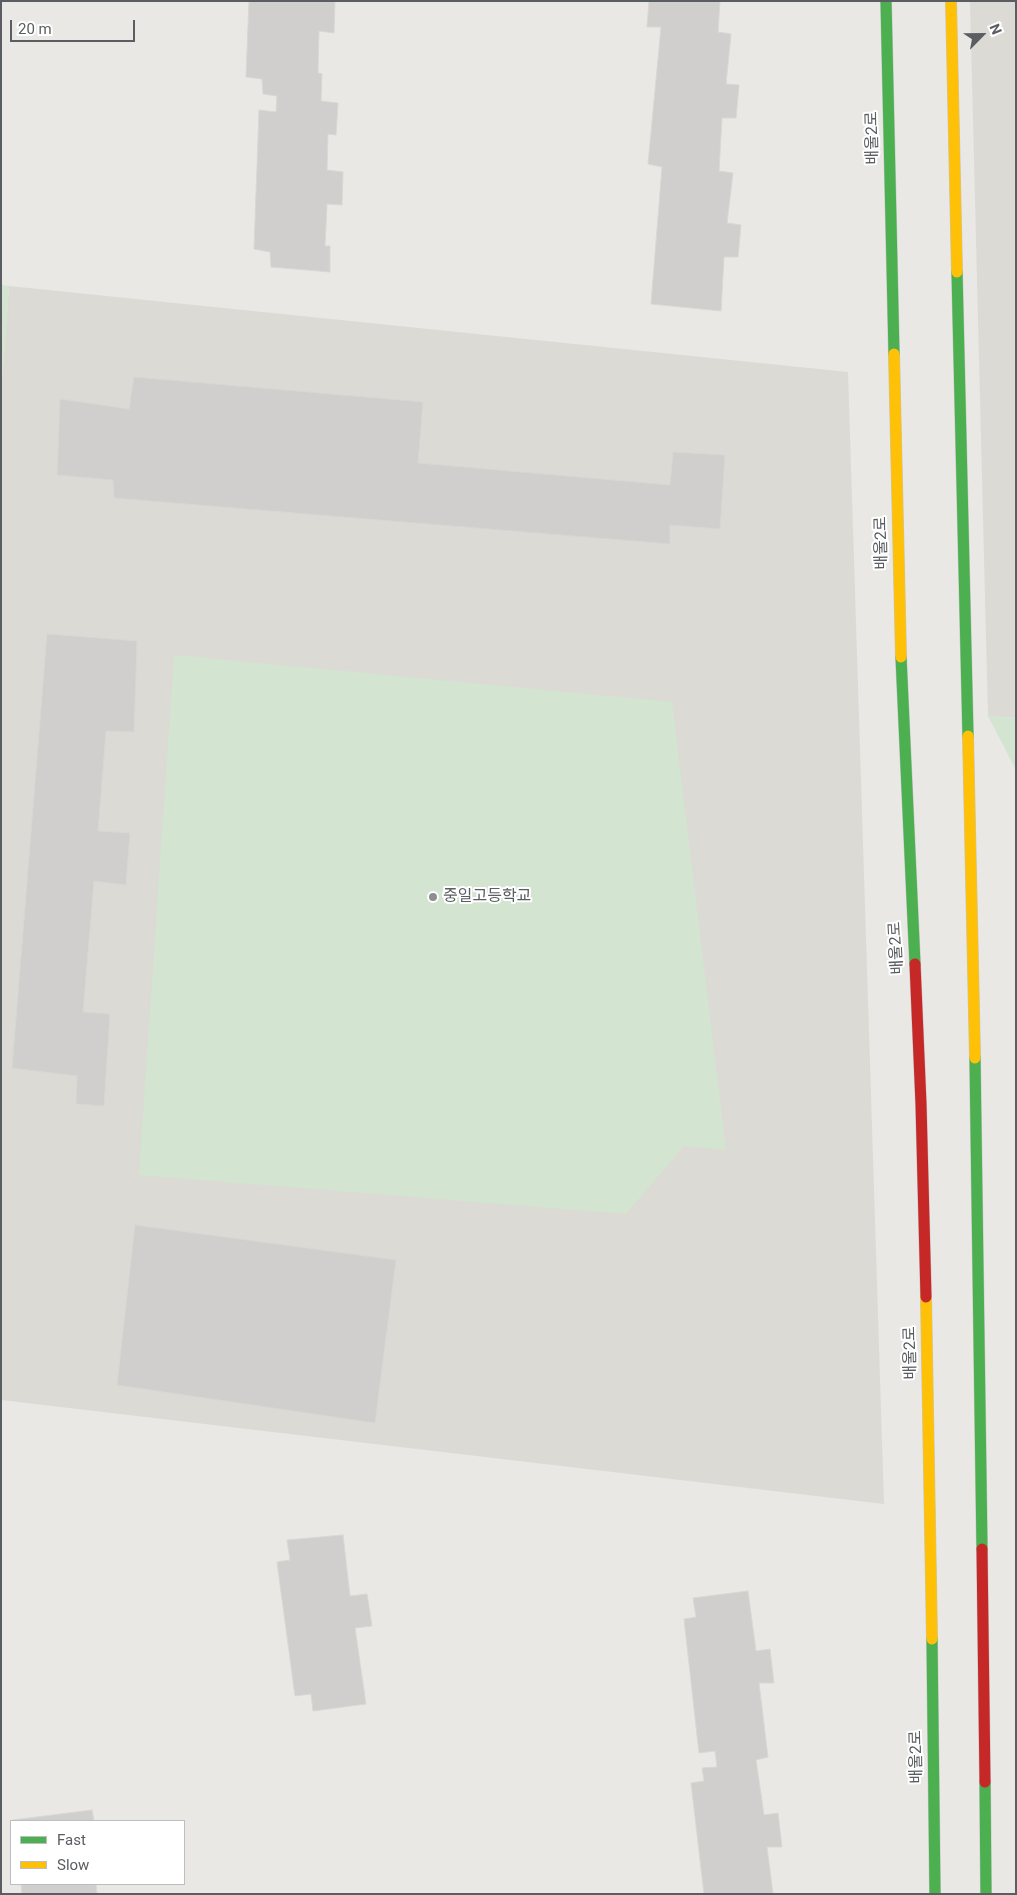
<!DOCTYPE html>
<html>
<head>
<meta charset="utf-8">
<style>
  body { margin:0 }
  #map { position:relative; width:1017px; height:1895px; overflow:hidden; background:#e9e8e4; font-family:Roboto,sans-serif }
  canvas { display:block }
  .frame { position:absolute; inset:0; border:2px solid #5a5d61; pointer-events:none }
  .legend { position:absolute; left:10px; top:1820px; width:175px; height:65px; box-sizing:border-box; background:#fff; border:1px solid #bdbec0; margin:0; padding:6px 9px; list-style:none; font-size:15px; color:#5a5d61 }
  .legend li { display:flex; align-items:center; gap:10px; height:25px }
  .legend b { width:25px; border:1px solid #bdbec0 }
  .north { position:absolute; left:957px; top:10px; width:50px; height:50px; -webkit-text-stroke:4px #fff; paint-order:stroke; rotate:67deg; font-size:14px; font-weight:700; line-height:20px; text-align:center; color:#5a5d61 }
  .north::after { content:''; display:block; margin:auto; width:18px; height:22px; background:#5a5d61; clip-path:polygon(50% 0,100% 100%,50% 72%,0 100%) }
  .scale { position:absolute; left:10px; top:20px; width:125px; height:22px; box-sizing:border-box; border:2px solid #5a5d61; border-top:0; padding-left:6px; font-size:15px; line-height:18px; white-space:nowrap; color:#5a5d61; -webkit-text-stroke:4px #fff; paint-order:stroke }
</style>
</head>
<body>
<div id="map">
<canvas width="1017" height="1895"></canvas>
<div class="frame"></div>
<ul class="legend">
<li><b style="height:6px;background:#4caf50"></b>Fast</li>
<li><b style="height:6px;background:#ffc107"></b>Slow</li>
</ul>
<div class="north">N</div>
<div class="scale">20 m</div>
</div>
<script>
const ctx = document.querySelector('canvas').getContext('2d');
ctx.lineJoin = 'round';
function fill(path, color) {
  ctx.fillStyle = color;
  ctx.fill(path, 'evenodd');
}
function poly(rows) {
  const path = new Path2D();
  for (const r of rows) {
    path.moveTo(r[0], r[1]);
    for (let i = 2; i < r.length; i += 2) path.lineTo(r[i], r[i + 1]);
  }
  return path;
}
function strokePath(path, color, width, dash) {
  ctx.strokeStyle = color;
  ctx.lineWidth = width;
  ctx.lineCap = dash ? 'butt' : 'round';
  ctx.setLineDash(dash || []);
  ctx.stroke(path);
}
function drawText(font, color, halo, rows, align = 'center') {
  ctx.font = font + ' Roboto,"Noto Sans KR",sans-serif';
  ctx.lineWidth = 4;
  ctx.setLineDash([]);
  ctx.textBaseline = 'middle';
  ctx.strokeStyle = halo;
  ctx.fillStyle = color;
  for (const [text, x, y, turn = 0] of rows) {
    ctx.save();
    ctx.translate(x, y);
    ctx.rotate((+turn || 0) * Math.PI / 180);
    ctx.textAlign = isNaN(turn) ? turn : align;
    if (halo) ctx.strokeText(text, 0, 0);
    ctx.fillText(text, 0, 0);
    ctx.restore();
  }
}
fill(poly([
  [970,1,1016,1,1016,718,988,716],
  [9,286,848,372,884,1504,1,1400,1,395]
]), '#dcdad4');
fill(poly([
  [1,285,9,286,1,395],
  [174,655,672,702,726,1150,684,1146,626,1214,139,1175],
  [988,716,1016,718,1016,770]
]), '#d3e4d1');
const building = poly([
  [249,1,335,1,334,33,319,31,318,73,322,74,321,101,338,103,336,135,328,134,327,170,343,172,342,205,327,204,325,246,330,246,330,272,271,267,270,252,254,249,259,110,276,112,277,96,263,94,262,79,246,77,249,1],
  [649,1,720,1,718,32,731,34,726,84,739,85,736,118,722,118,719,171,733,173,727,223,741,225,738,257,724,257,721,311,651,304,662,167,648,164,661,27,647,27,649,1],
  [134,377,423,402,418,463,670,485,673,452,725,455,720,529,670,525,670,544,114,498,113,480,57,475,60,399,129,409,134,377],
  [47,634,137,641,134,732,106,731,98,831,130,833,126,885,94,881,83,1012,110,1014,104,1106,76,1104,77,1076,12,1068,47,634],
  [135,1225,396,1260,375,1423,117,1385,135,1225],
  [343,1535,350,1596,367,1594,372,1626,355,1628,366,1704,313,1711,311,1694,295,1696,277,1562,290,1560,287,1540,343,1535],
  [748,1591,756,1651,770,1649,774,1683,759,1683,768,1757,756,1760,764,1815,778,1813,782,1847,767,1847,773,1894,704,1894,691,1783,704,1781,702,1768,717,1767,715,1751,699,1753,684,1619,696,1617,693,1598,748,1591],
  [92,1810,94,1821,13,1821,13,1820,92,1810],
  [21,1884,96,1884,97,1894,22,1894,21,1884]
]);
fill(building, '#d0cfcd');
strokePath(building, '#d8d7d4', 1);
const fast = poly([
  [886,1,894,354],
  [957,272,968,736],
  [901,657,915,964],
  [975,1058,982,1549],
  [932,1639,935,1894],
  [985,1782,986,1894]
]);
const slow = poly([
  [951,1,957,272],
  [894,354,901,657],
  [968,736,975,1058],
  [926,1297,932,1639]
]);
const jam = poly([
  [915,964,921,1104,926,1297],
  [982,1549,985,1782]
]);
strokePath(fast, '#c6c6c6', 12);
strokePath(slow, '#c6c6c6', 12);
strokePath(jam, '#c6c6c6', 12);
strokePath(fast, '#4caf50', 11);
strokePath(slow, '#ffc107', 11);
strokePath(jam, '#c62828', 11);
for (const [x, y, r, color] of [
  [433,897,5,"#8c8e8f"]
]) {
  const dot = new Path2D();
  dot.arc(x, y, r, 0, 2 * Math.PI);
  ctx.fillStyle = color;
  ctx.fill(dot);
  strokePath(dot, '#fff', 2);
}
drawText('16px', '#5a5d61', '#fff', [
  ["배울2로",873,138,-91],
  ["배울2로",882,543,-91],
  ["배울2로",897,948,-93],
  ["배울2로",911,1353,-91],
  ["배울2로",917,1757,-91]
]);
drawText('16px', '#5a5d61', '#fff', [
  ["중일고등학교",443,897]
], 'left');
</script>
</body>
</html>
